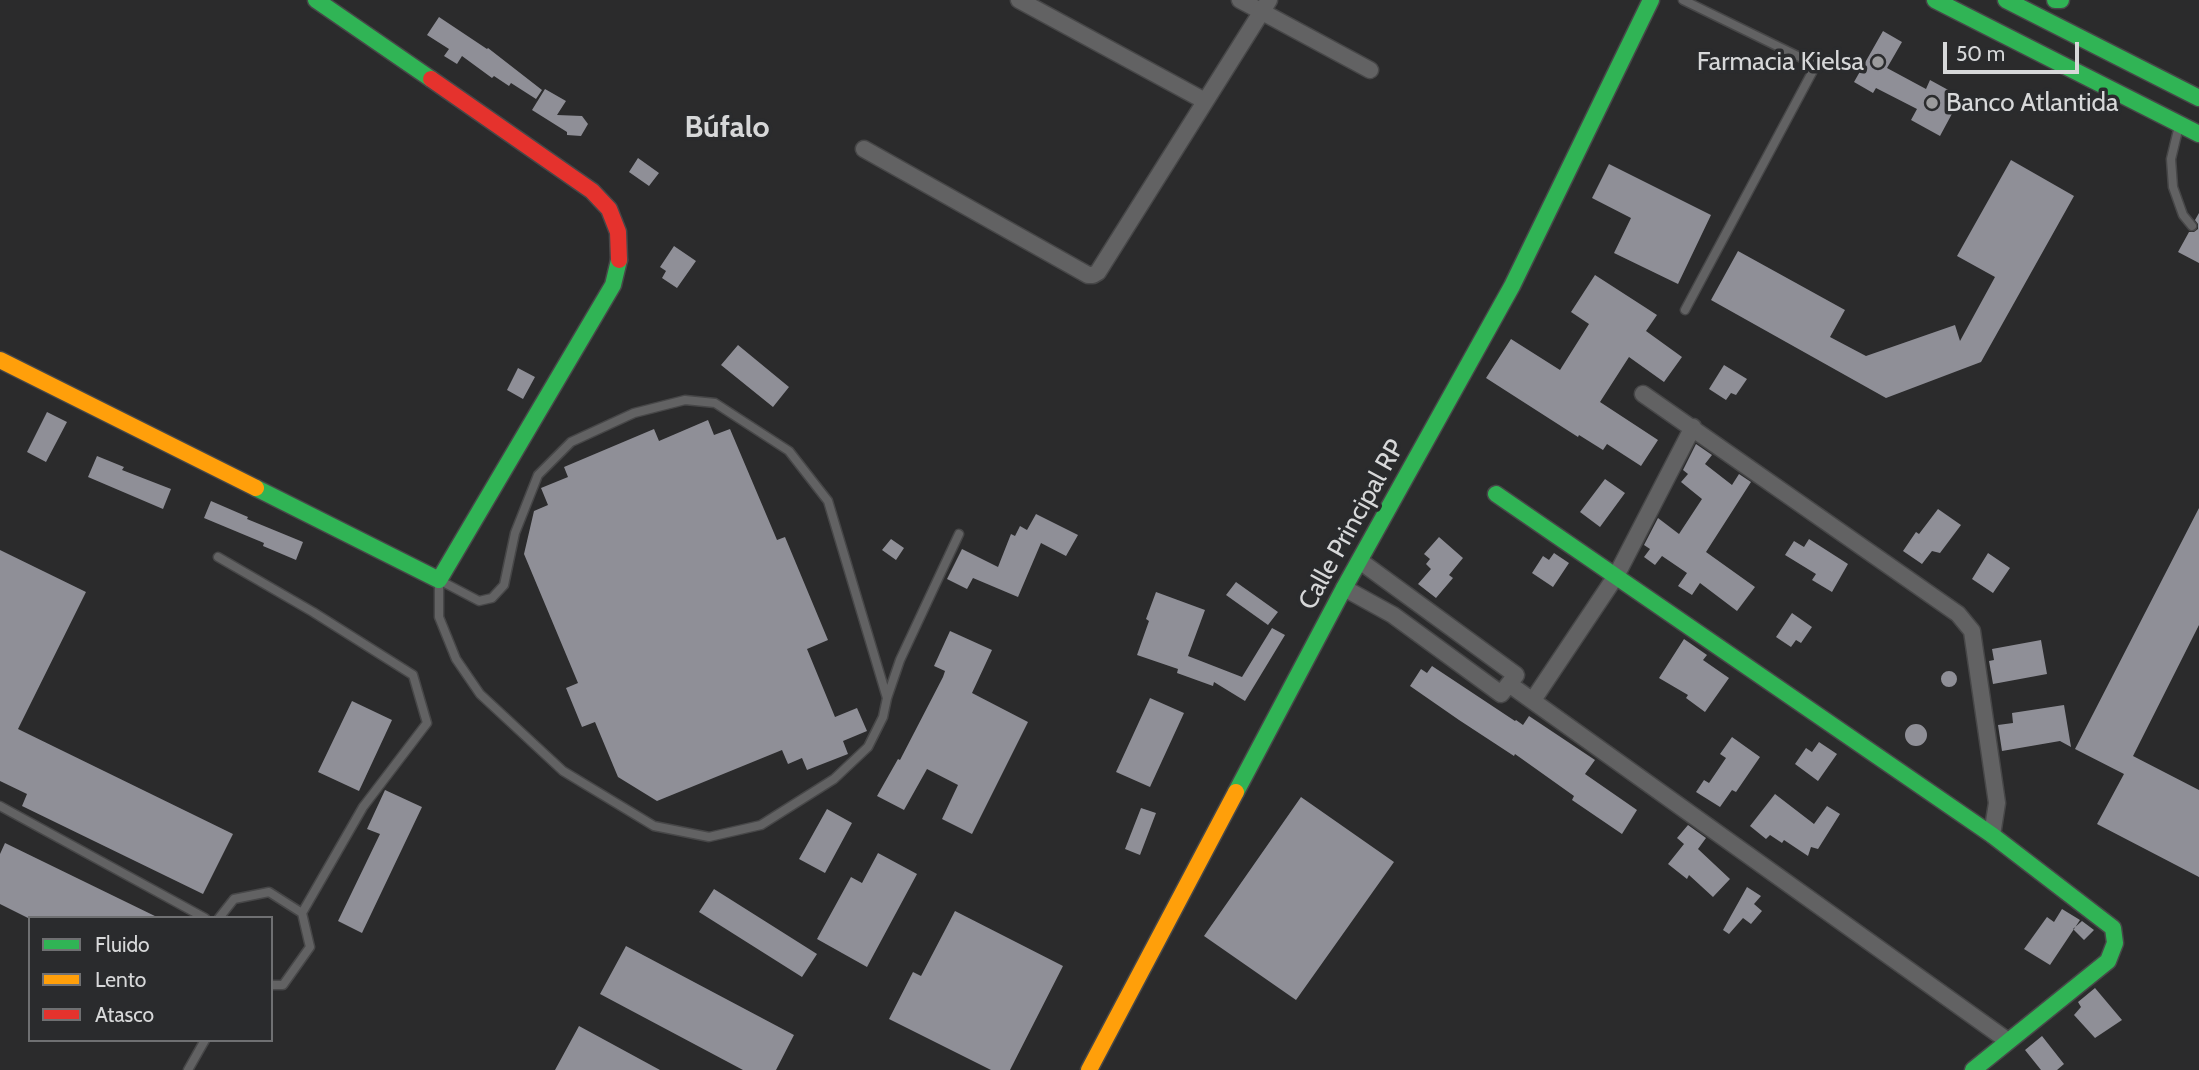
<!DOCTYPE html>
<html>
<head>
<meta charset="utf-8">
<style>
  body { margin:0 }
  #map { position:relative; width:2199px; height:1070px; overflow:hidden; background:#2b2b2c; font-family:Cabin,sans-serif }
  canvas { display:block }
  .legend { position:absolute; left:28px; top:916px; width:245px; height:126px; box-sizing:border-box; background:#2a2b2d; border:2px solid #6f7072; margin:0; padding:9px 12px; list-style:none; font-size:21px; color:#d7d8d9 }
  .legend li { display:flex; align-items:center; gap:14px; height:35px }
  .legend b { width:35px; border:2px solid #6f7072 }
  .scale { position:absolute; left:1943px; top:42px; width:136px; height:32px; box-sizing:border-box; border:4px solid #d7d8d9; border-top:0; padding-left:9px; font-size:21px; line-height:24px; white-space:nowrap; color:#d7d8d9; -webkit-text-stroke:5px #2a2b2d; paint-order:stroke }
</style>
</head>
<body>
<div id="map">
<canvas width="2199" height="1070"></canvas>
<ul class="legend">
<li><b style="height:9px;background:#30b455"></b>Fluido</li>
<li><b style="height:9px;background:#ff9f0a"></b>Lento</li>
<li><b style="height:9px;background:#e5322d"></b>Atasco</li>
</ul>
<div class="scale">50 m</div>
</div>
<script>
const ctx = document.querySelector('canvas').getContext('2d');
ctx.lineJoin = 'round';
function fill(path, color) {
  ctx.fillStyle = color;
  ctx.fill(path, 'evenodd');
}
function poly(rows) {
  const path = new Path2D();
  for (const r of rows) {
    if (r.length === 3) {
      path.moveTo(r[0] + r[2], r[1]);
      path.arc(r[0], r[1], r[2], 0, 2 * Math.PI);
      continue;
    }
    path.moveTo(r[0], r[1]);
    for (let i = 2; i < r.length; i += 2) path.lineTo(r[i], r[i + 1]);
  }
  return path;
}
function strokePath(path, color, width, dash) {
  ctx.strokeStyle = color;
  ctx.lineWidth = width;
  ctx.lineCap = dash ? 'butt' : 'round';
  ctx.setLineDash(dash || []);
  ctx.stroke(path);
}
function drawText(font, color, halo, rows, align = 'center') {
  ctx.font = font + ' Cabin,sans-serif';
  ctx.lineWidth = 7;
  ctx.setLineDash([]);
  ctx.textBaseline = 'middle';
  ctx.strokeStyle = halo;
  ctx.fillStyle = color;
  for (const [text, x, y, turn = 0] of rows) {
    ctx.save();
    ctx.translate(x, y);
    ctx.rotate((+turn || 0) * Math.PI / 180);
    ctx.textAlign = isNaN(turn) ? turn : align;
    if (halo) ctx.strokeText(text, 0, 0);
    ctx.fillText(text, 0, 0);
    ctx.restore();
  }
}
fill(poly([
  [439,17,487,49,488,48,542,90,536,99,511,83,509,86,494,76,492,78,462,56,457,64,444,56,449,49,427,35],
  [1883,31,1902,42,1887,68,1926,89,1930,80,1961,97,1940,136,1911,120,1917,109,1876,88,1873,93,1854,82],
  [545,89,566,101,557,115,582,116,588,124,581,136,567,135,567,132,532,110],
  [638,158,659,173,649,186,629,172],
  [2011,160,2074,196,1981,362,1886,398,1711,300,1738,251,1845,310,1830,337,1866,356,1955,325,1960,341,1995,277,1957,256],
  [1609,164,1711,215,1678,284,1614,253,1631,218,1592,198],
  [2199,213,2199,263,2178,252,2189,232,2194,232,2198,229,2198,224,2195,220],
  [674,246,696,261,677,288,662,278,666,271,660,267],
  [1595,275,1657,315,1646,331,1682,357,1664,382,1629,357,1600,402,1658,440,1641,466,1607,444,1603,450,1579,435,1578,437,1486,378,1511,339,1560,370,1589,324,1571,312],
  [738,345,789,387,773,407,721,365],
  [1724,365,1747,379,1736,395,1731,393,1726,400,1709,389],
  [518,368,535,377,523,399,507,390],
  [47,412,67,422,46,462,27,452],
  [708,420,714,435,730,429,777,540,785,537,828,640,807,649,835,717,857,708,867,731,843,741,848,754,807,770,802,758,788,764,782,750,657,801,618,777,595,722,582,727,566,688,578,683,524,554,534,511,548,505,541,488,568,477,564,467,654,429,659,441],
  [1696,444,1712,455,1705,464,1732,485,1739,474,1751,482,1706,552,1755,587,1737,611,1700,583,1692,595,1678,586,1687,573,1662,556,1655,565,1644,557,1650,549,1644,545,1658,518,1679,534,1702,499,1681,482,1688,474,1683,470],
  [97,456,124,467,122,470,171,489,163,509,88,477],
  [1605,479,1625,493,1600,527,1580,512],
  [211,501,248,517,247,519,303,542,296,560,263,546,264,543,204,518],
  [2199,508,2199,625,2133,756,2199,790,2199,877,2097,824,2124,774,2075,749],
  [1938,509,1961,525,1940,553,1932,551,1922,564,1903,551,1916,532,1919,534],
  [1036,514,1078,535,1066,556,1041,543,1018,597,973,578,967,589,947,579,962,549,998,567,1011,534,1015,536,1020,526,1027,530],
  [1439,537,1463,558,1449,575,1453,578,1436,598,1418,584,1431,569,1426,564,1430,559,1424,554],
  [891,539,904,548,896,560,882,550],
  [1809,539,1848,564,1832,592,1812,580,1816,574,1785,555,1794,541,1804,547],
  [0,550,86,592,18,729,233,834,203,894,22,806,27,794,0,781],
  [1554,553,1569,563,1553,587,1532,573,1543,556,1549,560],
  [1988,553,2010,568,1993,593,1972,579],
  [1236,582,1278,612,1268,625,1226,595],
  [1156,592,1205,610,1188,656,1242,677,1272,628,1285,635,1245,701,1214,682,1213,686,1177,673,1178,669,1137,655,1149,621,1146,619],
  [1792,613,1812,627,1801,643,1796,640,1791,647,1776,637],
  [950,631,992,650,972,693,1028,722,972,834,942,819,958,785,927,769,904,810,877,796,898,759,900,760,943,677,945,671,934,666],
  [1684,639,1707,655,1703,660,1729,678,1705,712,1686,698,1688,695,1659,678],
  [2041,640,2047,674,1993,684,1989,661,1994,660,1992,649],
  [1432,666,1515,721,1516,720,1523,725,1529,716,1595,760,1585,774,1637,810,1622,834,1572,800,1574,796,1515,754,1514,756,1459,720,1410,686,1421,669,1427,673],
  [1949,679,8],
  [1150,698,1184,713,1150,787,1116,772],
  [352,701,392,720,359,791,318,772],
  [2064,705,2071,747,2060,741,2002,751,1998,725,2013,723,2012,713],
  [1916,735,11],
  [1732,737,1760,757,1736,792,1732,790,1720,807,1696,792,1704,780,1709,783,1726,758,1720,754],
  [1819,742,1837,754,1818,781,1795,764,1806,748,1812,752],
  [385,790,422,807,362,933,338,921,380,834,367,829],
  [1775,794,1814,824,1827,806,1840,814,1818,849,1811,847,1808,856,1784,840,1782,843,1770,835,1766,839,1750,826],
  [1301,797,1394,862,1296,1000,1204,936],
  [1141,808,1156,813,1140,855,1125,849],
  [827,809,852,823,825,873,799,859],
  [1688,825,1706,838,1698,849,1730,879,1713,897,1689,875,1687,879,1668,864,1684,844,1677,838],
  [5,843,159,918,28,918,0,904,0,854],
  [878,853,917,874,867,967,817,939,851,877,862,883],
  [1747,887,1761,896,1754,904,1762,911,1751,924,1743,918,1729,934,1723,930],
  [714,889,817,954,802,977,699,912],
  [2062,909,2080,920,2050,965,2024,949,2047,917,2054,922],
  [955,911,1063,966,1010,1070,991,1070,889,1019,913,972,921,976],
  [2082,921,2094,930,2084,940,2073,929],
  [626,946,794,1035,776,1070,743,1070,600,994],
  [2095,988,2122,1020,2095,1038,2074,1015,2081,1007,2078,1002],
  [579,1026,660,1070,555,1070],
  [2042,1036,2064,1064,2057,1070,2041,1070,2025,1050]
]), '#8f8f97');
const lane = poly([
  [1683,0,1816,65,1685,310],
  [2178,130,2171,159,2173,187,2183,215,2192,226],
  [218,557,313,612,413,675,427,723,363,807,302,913],
  [887,698,828,501,789,451,715,403,685,400,634,413,571,442,538,475,515,533,504,585,492,598,479,601,439,580,439,617,456,659,480,694,563,771,654,826,709,837,761,825,834,779,868,747,883,717,887,698,900,660,959,534],
  [0,806,205,918],
  [219,918,234,899,269,892,302,913,310,947,283,985,271,985],
  [188,1070,205,1040]
]);
const street = poly([
  [1019,0,1205,101],
  [1240,0,1370,70],
  [864,149,1088,275,1093,275,1098,272,1269,0],
  [1643,394,1958,614,1972,631,1997,803,1992,835],
  [1344,588,1393,615,1501,694,1516,675,1360,561],
  [1509,684,2008,1041],
  [1533,700,1616,576,1693,427]
]);
const fast = poly([
  [316,0,431,79],
  [1935,0,2199,134],
  [2006,0,2199,98],
  [2055,0,2061,0],
  [256,488,439,580,613,285,619,260],
  [1496,494,1992,835,2113,928,2115,943,2108,961,1973,1070],
  [1236,792,1344,588,1512,286,1651,0]
]);
const slow = poly([
  [0,360,256,488],
  [1089,1070,1236,792]
]);
const jam = poly([
  [431,79,592,191,609,209,618,232,619,260]
]);
strokePath(lane, '#474748', 11);
strokePath(street, '#474748', 19);
strokePath(fast, '#474748', 19);
strokePath(slow, '#474748', 19);
strokePath(jam, '#474748', 19);
strokePath(lane, '#626263', 8);
strokePath(street, '#626263', 16);
strokePath(fast, '#30b455', 16);
strokePath(slow, '#ff9f0a', 16);
strokePath(jam, '#e5322d', 16);
for (const [x, y, r, color] of [
  [1878,62,7,"#9b9b9c"],
  [1932,103,7,"#9b9b9c"]
]) {
  const dot = new Path2D();
  dot.arc(x, y, r, 0, 2 * Math.PI);
  ctx.fillStyle = color;
  ctx.fill(dot);
  strokePath(dot, '#2a2b2d', 2.5);
}
drawText('26px', '#d7d8d9', '#2a2b2d', [
  ["Farmacia Kielsa",1864,62],
  ["Banco Atlantida",1946,103,"left"]
], 'right');
drawText('26px', '#d7d8d9', '#2a2b2d', [
  ["Calle Principal RP",1352,525,-61]
]);
drawText('bold 30px', '#d7d8d9', '#2a2b2d', [
  ["Búfalo",727,128]
]);
</script>
</body>
</html>
